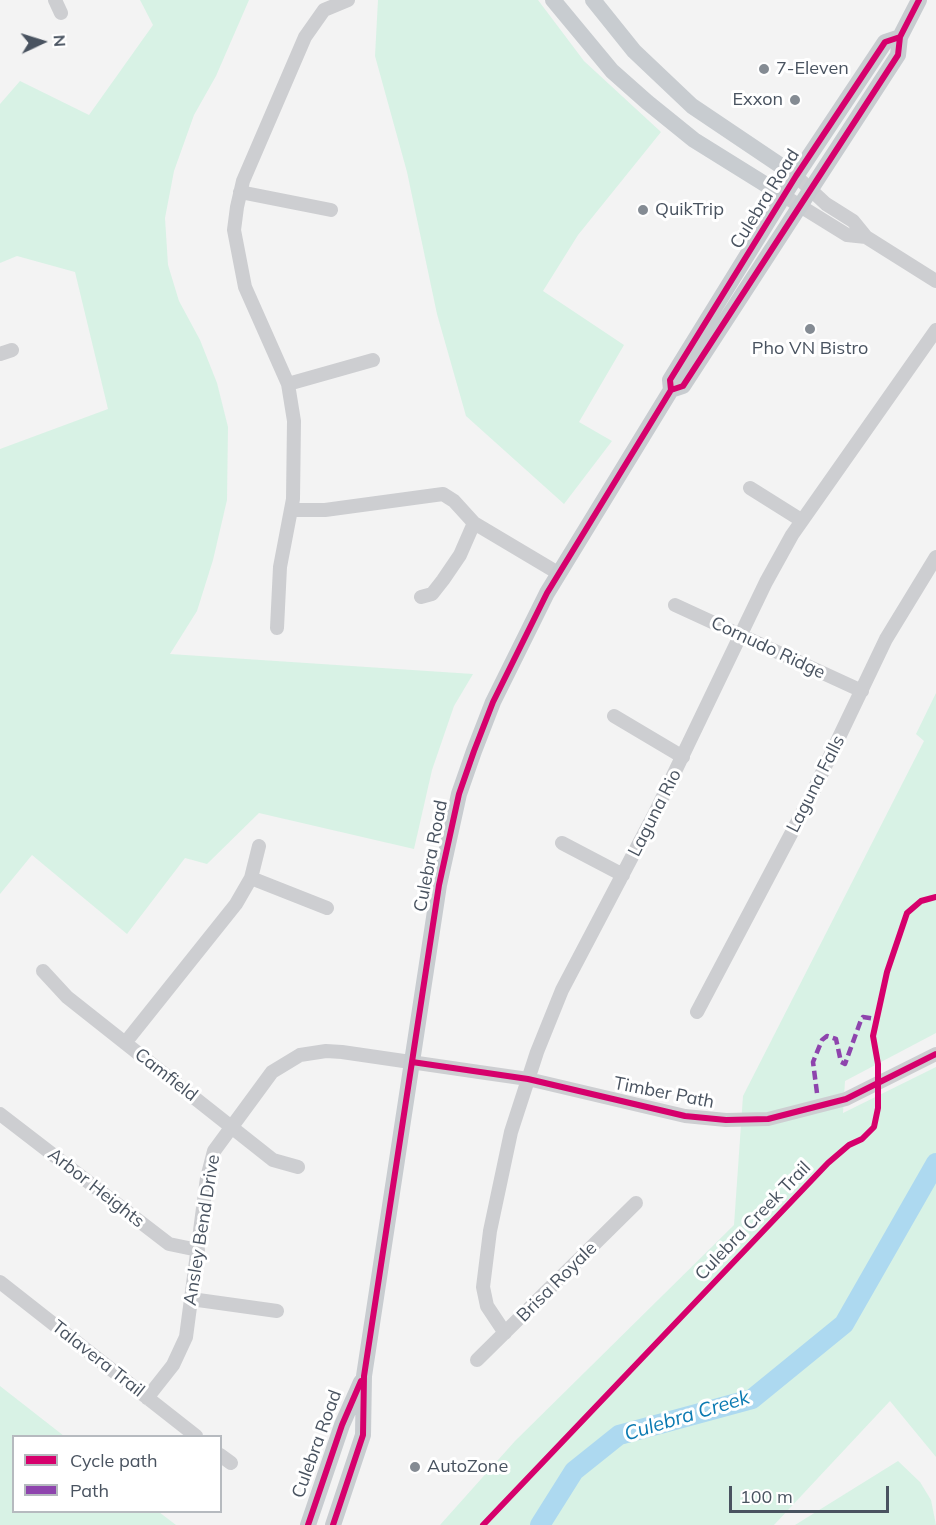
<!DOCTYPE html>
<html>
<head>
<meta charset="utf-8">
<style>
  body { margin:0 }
  #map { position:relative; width:936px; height:1525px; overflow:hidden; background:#f3f3f3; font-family:Mulish,sans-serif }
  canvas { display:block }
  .legend { position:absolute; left:12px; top:1435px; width:210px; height:78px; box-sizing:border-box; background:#fff; border:2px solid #b6babf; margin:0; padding:8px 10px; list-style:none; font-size:18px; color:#495360 }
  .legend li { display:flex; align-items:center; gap:12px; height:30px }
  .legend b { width:30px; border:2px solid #b6babf }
  .north { position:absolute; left:12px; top:12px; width:60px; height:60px; -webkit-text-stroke:4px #fff; paint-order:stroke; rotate:86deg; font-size:16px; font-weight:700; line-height:24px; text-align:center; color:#495360 }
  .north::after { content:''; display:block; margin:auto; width:21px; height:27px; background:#495360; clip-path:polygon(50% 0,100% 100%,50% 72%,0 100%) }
  .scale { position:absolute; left:729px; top:1486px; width:160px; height:27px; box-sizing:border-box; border:3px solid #495360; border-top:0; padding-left:8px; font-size:18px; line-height:21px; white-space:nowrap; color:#495360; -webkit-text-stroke:4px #fff; paint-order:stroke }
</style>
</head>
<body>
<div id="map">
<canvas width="936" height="1525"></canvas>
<ul class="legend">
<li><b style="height:8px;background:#d6006c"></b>Cycle path</li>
<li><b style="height:8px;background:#8e44ad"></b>Path</li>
</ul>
<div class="north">N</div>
<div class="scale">100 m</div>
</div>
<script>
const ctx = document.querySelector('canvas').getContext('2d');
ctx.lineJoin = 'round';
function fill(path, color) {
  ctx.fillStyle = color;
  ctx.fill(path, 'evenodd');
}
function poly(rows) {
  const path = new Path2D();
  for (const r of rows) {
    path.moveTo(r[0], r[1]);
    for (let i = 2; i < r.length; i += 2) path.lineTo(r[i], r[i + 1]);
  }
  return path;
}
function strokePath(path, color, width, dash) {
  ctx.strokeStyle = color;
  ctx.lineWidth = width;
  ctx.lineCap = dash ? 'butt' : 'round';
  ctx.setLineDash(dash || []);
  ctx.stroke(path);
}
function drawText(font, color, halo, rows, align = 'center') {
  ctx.font = font + ' Mulish,sans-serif';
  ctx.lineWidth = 6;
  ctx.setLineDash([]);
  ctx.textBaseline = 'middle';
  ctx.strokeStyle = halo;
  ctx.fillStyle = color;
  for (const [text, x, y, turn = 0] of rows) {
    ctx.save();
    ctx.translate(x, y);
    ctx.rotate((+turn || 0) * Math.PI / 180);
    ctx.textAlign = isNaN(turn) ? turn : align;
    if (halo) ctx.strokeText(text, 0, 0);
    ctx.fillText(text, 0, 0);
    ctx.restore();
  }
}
fill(poly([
  [140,0,249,0,216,76,194,115,174,171,165,218,168,265,179,301,200,340,217,383,228,427,227,500,213,560,197,611,170,654,473,674,454,706,432,770,414,849,259,813,207,864,185,858,127,934,32,855,0,894,0,449,108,409,75,272,17,256,0,263,0,104,20,81,89,115,153,25],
  [378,0,538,0,584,61,661,132,578,235,543,291,624,345,579,422,612,441,564,504,466,416,437,314,407,172,375,56],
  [936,693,936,1033,845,1081,843,1113,936,1067,936,1457,890,1401,774,1525,440,1525,515,1441,734,1225,743,1096,924,741,916,734],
  [0,1386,64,1436,14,1436,14,1512,159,1512,176,1525,0,1525],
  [898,1461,920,1482,931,1500,936,1525,795,1525]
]), '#d8f2e5');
strokePath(poly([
  [540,1525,574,1471,619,1435,752,1399,844,1324,936,1163]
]), '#add9f0', 20);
strokePath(poly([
  [55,0,61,13],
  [796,176,826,204,853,221,866,237,936,281],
  [240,192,331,210],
  [784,196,847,235,866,237],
  [0,354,12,350],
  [288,384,373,360],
  [750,488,801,520],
  [291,510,325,510,443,494,454,501,474,523,558,573],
  [421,597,432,594,443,580,460,555,474,523],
  [675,605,862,691],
  [277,628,280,567,293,499,294,421,288,384,245,287,234,230,237,207,243,181,305,37,324,10,348,0],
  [614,716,683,757],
  [562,843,623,875],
  [251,878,327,908],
  [43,971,67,997,273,1160,298,1167],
  [697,1012,810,798,886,639,936,557],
  [125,1043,236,904,251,878,259,846],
  [0,1114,169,1244,198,1250],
  [0,1282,196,1436],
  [191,1299,277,1311],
  [505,1333,487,1306,483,1287,490,1231,511,1132,537,1052,562,990,656,811,766,582,792,535,936,330],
  [477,1360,636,1203],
  [147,1398,173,1365,186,1337,207,1178,214,1151,272,1072,300,1055,326,1051,342,1052,486,1073,528,1079,685,1116,726,1120,768,1119,846,1099,936,1054],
  [220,1455,231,1463]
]), '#cdced1', 14);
strokePath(poly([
  [553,0,612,71,647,102,694,140,784,196],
  [593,0,634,51,692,106,796,176],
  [671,390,683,386,898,55,900,37,919,0],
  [308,1525,342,1425,361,1382],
  [333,1525,363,1435,364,1376,439,885,459,794,474,751,493,702,547,593,671,390,670,380,796,176,885,42,900,37]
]), '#c8ccd0', 16);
strokePath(poly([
  [817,1093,813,1062,822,1040,827,1036,836,1039,841,1062,845,1064,861,1020,863,1017,875,1019]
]), '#8e44ad', 4.5, [9, 4.5]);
strokePath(poly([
  [671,390,683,386,898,55,900,37,919,0],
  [412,1062,528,1079,685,1116,726,1120,768,1119,846,1099,936,1054],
  [308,1525,342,1425,361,1381],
  [333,1525,363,1435,364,1376,439,885,459,794,474,751,493,702,547,593,671,390,670,380,796,176,885,42,900,37],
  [483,1525,828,1163,849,1145,862,1139,874,1127,878,1108,878,1064,873,1036,887,972,907,913,921,901,936,897]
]), '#d6006c', 6);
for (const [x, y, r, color] of [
  [764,69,6,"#848b93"],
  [795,100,6,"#848b93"],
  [643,210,6,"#848b93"],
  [810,329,6,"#848b93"],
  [415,1467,6,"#848b93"]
]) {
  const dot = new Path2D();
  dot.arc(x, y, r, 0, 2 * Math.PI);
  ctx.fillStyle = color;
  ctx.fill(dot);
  strokePath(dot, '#fff', 2);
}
drawText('18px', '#495360', '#fff', [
  ["7-Eleven",776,69],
  ["Exxon",783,100,"right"],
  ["QuikTrip",655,210],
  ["Pho VN Bistro",810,349,"center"],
  ["AutoZone",427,1467]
], 'left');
drawText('18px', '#495360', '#fff', [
  ["Culebra Road",765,199,-58],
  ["Cornudo Ridge",768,648,25],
  ["Laguna Falls",816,784,-63],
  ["Laguna Rio",655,813,-63],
  ["Culebra Road",431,856,-79],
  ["Camfield",166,1075,38],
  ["Timber Path",664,1093,11],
  ["Arbor Heights",96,1188,38],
  ["Culebra Creek Trail",753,1221,-46],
  ["Ansley Bend Drive",202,1230,-81],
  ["Brisa Royale",557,1282,-45],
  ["Talavera Trail",98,1359,38],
  ["Culebra Road",317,1444,-70]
]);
drawText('italic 20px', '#0b7ab2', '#fff', [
  ["Culebra Creek",687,1416,-17]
]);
</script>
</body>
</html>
